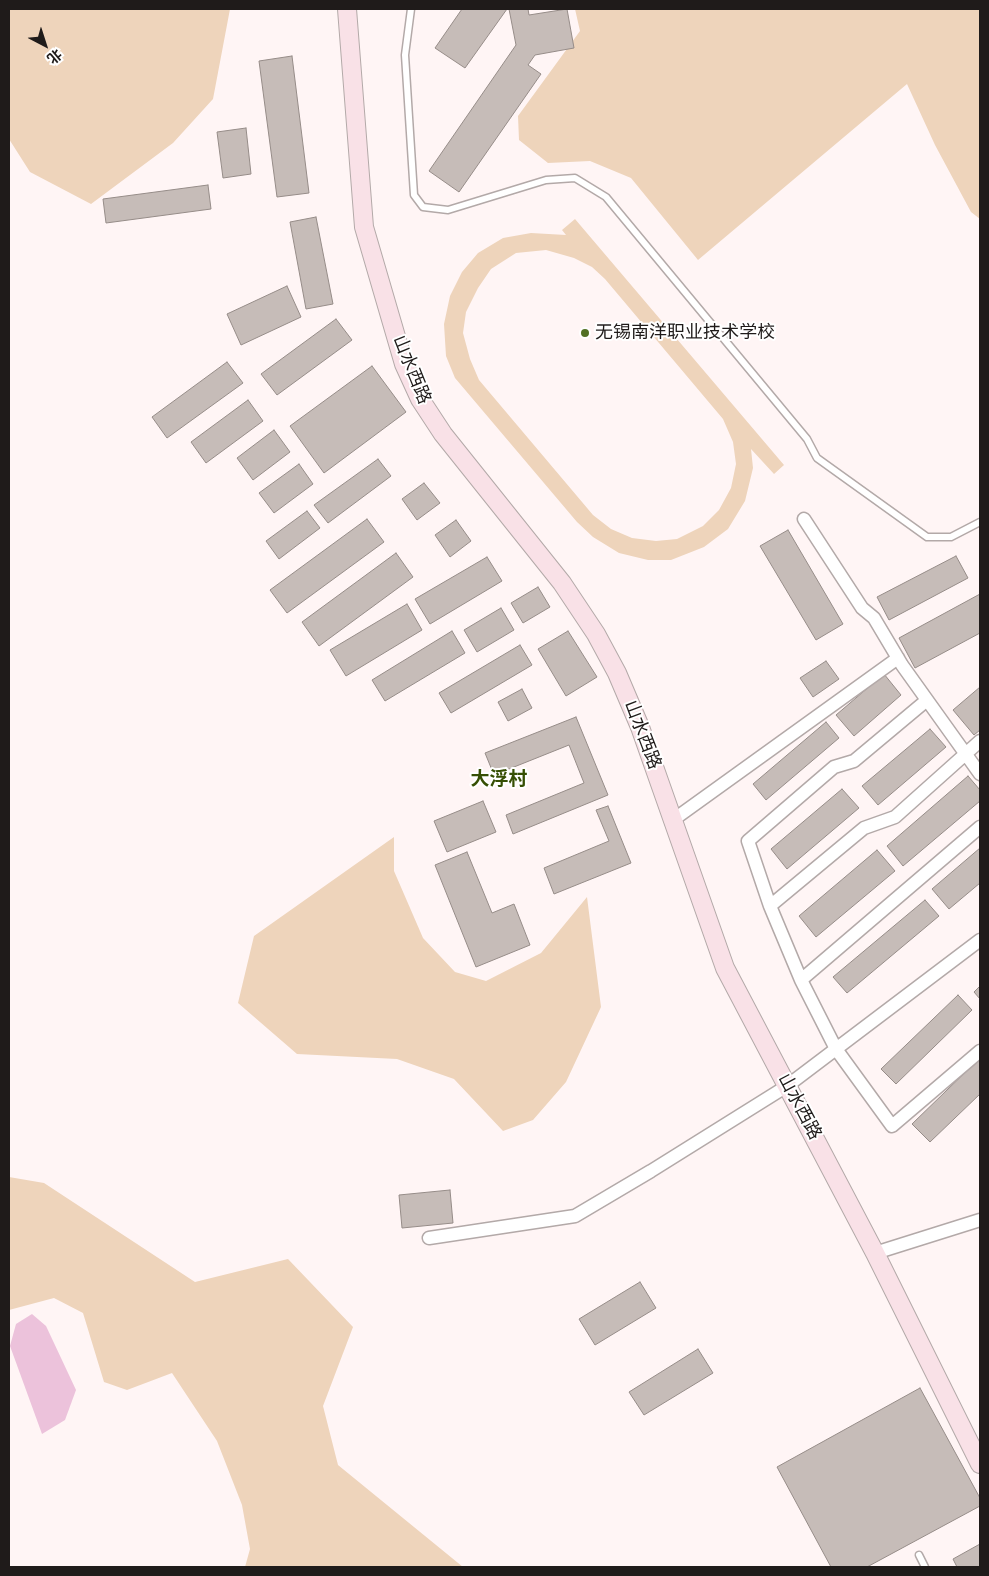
<!DOCTYPE html>
<html>
<head>
<meta charset="utf-8">
<style>
  body { margin:0 }
  #map { position:relative; width:989px; height:1576px; overflow:hidden; background:#fff5f5; font-family:"DejaVu Sans","Noto Sans SC",sans-serif }
  canvas { display:block }
  .frame { position:absolute; inset:0; border:10px solid #1f1b1a; pointer-events:none }
  .north { position:absolute; left:20px; top:20px; width:50px; height:50px; -webkit-text-stroke:4px #fff; paint-order:stroke; rotate:140deg; font-size:14px; font-weight:700; line-height:20px; text-align:center; color:#1f1b1a }
  .north::after { content:''; display:block; margin:auto; width:18px; height:22px; background:#1f1b1a; clip-path:polygon(50% 0,100% 100%,50% 72%,0 100%) }
</style>
</head>
<body>
<div id="map">
<canvas width="989" height="1576"></canvas>
<div class="frame"></div>
<div class="north">北</div>
</div>
<script>
const ctx = document.querySelector('canvas').getContext('2d');
ctx.lineJoin = 'round';
function fill(path, color) {
  ctx.fillStyle = color;
  ctx.fill(path, 'evenodd');
}
function poly(rows) {
  const path = new Path2D();
  for (const r of rows) {
    path.moveTo(r[0], r[1]);
    for (let i = 2; i < r.length; i += 2) path.lineTo(r[i], r[i + 1]);
  }
  return path;
}
function strokePath(path, color, width, dash) {
  ctx.strokeStyle = color;
  ctx.lineWidth = width;
  ctx.lineCap = dash ? 'butt' : 'round';
  ctx.setLineDash(dash || []);
  ctx.stroke(path);
}
function drawText(font, color, halo, rows, align = 'center') {
  ctx.font = font + ' "DejaVu Sans","Noto Sans SC",sans-serif';
  ctx.lineWidth = 4;
  ctx.setLineDash([]);
  ctx.textBaseline = 'middle';
  ctx.strokeStyle = halo;
  ctx.fillStyle = color;
  for (const [text, x, y, turn = 0] of rows) {
    ctx.save();
    ctx.translate(x, y);
    ctx.rotate((+turn || 0) * Math.PI / 180);
    ctx.textAlign = isNaN(turn) ? turn : align;
    if (halo) ctx.strokeText(text, 0, 0);
    ctx.fillText(text, 0, 0);
    ctx.restore();
  }
}
fill(poly([
  [9,9,230,9,213,99,173,143,91,204,30,172,9,139],
  [575,9,980,9,980,219,971,212,935,145,907,84,698,260,631,178,590,161,548,163,519,140,518,116,580,31],
  [575,219,784,465,774,474,751,449,753,468,745,501,728,529,704,547,671,560,648,560,619,553,593,537,577,522,455,378,446,356,444,324,450,296,462,272,478,253,503,238,531,233,566,235,562,230],
  [546,250,574,258,592,267,605,279,723,419,733,442,736,464,731,488,719,510,703,526,677,539,656,541,632,538,611,529,593,515,479,380,470,359,463,333,466,312,478,288,491,269,516,253],
  [394,837,394,871,423,938,455,972,486,981,541,953,587,897,601,1007,566,1082,533,1120,503,1131,454,1079,397,1059,297,1054,238,1003,254,936],
  [9,1177,44,1183,195,1282,288,1259,353,1327,323,1406,338,1465,463,1567,245,1567,250,1549,242,1505,217,1441,172,1373,127,1390,104,1382,83,1313,54,1298,9,1310]
]), '#eed4bb');
fill(poly([
  [32,1314,46,1326,76,1390,65,1420,42,1434,10,1346,16,1324]
]), '#ecc2db');
const building = poly([
  [462,9,507,9,465,68,435,48,462,9],
  [509,9,528,9,529,15,567,9,574,48,535,55,528,65,541,74,459,192,429,171,516,45,509,9],
  [292,56,309,193,277,197,259,61,292,56],
  [246,128,251,174,223,178,217,132,246,128],
  [208,185,211,209,106,223,103,199,208,185],
  [316,217,333,304,306,309,290,222,316,217],
  [287,286,301,317,241,345,227,314,287,286],
  [336,319,352,340,277,395,261,374,336,319],
  [227,362,243,383,167,438,152,417,227,362],
  [372,366,406,412,324,473,290,426,372,366],
  [248,400,263,421,206,463,191,442,248,400],
  [274,430,290,452,253,480,237,458,274,430],
  [378,459,391,476,328,523,314,505,378,459],
  [299,464,313,484,274,513,259,493,299,464],
  [424,483,440,503,417,520,402,499,424,483],
  [307,511,320,528,279,559,266,541,307,511],
  [367,519,384,542,287,613,270,590,367,519],
  [456,520,471,541,450,557,435,535,456,520],
  [788,530,843,624,816,640,760,546,788,530],
  [396,553,413,577,319,646,302,622,396,553],
  [956,556,968,578,889,620,877,597,956,556],
  [487,557,502,581,430,624,415,599,487,557],
  [538,587,550,607,523,623,511,603,538,587],
  [980,594,980,633,915,668,899,638,980,594],
  [407,604,422,630,346,676,330,650,407,604],
  [501,608,514,630,477,652,464,630,501,608],
  [452,631,465,653,385,701,372,680,452,631],
  [568,631,597,677,566,696,538,649,568,631],
  [520,645,532,665,451,713,439,693,520,645],
  [826,661,839,679,813,697,800,678,826,661],
  [884,674,901,695,854,736,836,715,884,674],
  [980,687,980,730,974,735,953,710,980,687],
  [522,689,532,708,508,721,498,702,522,689],
  [576,717,608,795,513,834,506,815,584,783,569,745,494,775,485,753,576,717],
  [826,722,839,738,766,800,753,784,826,722],
  [930,729,946,747,878,805,862,786,930,729],
  [968,776,980,790,980,801,903,866,887,846,968,776],
  [842,789,859,808,787,869,771,849,842,789],
  [483,801,496,832,447,852,434,821,483,801],
  [608,806,631,863,554,894,544,868,609,841,596,810,608,806],
  [980,848,980,883,949,909,932,889,980,848],
  [877,850,895,871,816,937,799,916,877,850],
  [467,852,492,913,514,904,530,945,476,967,435,865,467,852],
  [925,900,939,916,847,993,833,977,925,900],
  [980,986,980,999,974,992,980,986],
  [958,995,972,1010,896,1084,881,1069,958,995],
  [980,1058,980,1094,930,1142,912,1124,980,1058],
  [450,1190,453,1223,402,1228,399,1195,450,1190],
  [640,1282,656,1308,595,1345,579,1319,640,1282],
  [698,1349,713,1373,644,1415,629,1392,698,1349],
  [920,1388,980,1498,980,1506,867,1567,831,1567,777,1467,920,1388],
  [980,1544,980,1567,957,1567,953,1559,980,1544]
]);
fill(building, '#c6bcb8');
strokePath(building, '#968c88', 1);
const lane = poly([
  [411,9,405,55,414,195,423,207,448,210,546,180,575,178,606,197,807,439,817,458,927,537,951,537,980,522],
  [919,1555,925,1567]
]);
const street = poly([
  [804,519,862,608,874,618,902,665,980,774],
  [673,820,898,658],
  [980,827,801,980,836,1049,892,1126,980,1051],
  [770,906,748,841,834,767,854,761,927,700],
  [801,980,770,906,864,828,895,817,980,741],
  [429,1238,575,1216,651,1171,787,1086,980,940],
  [875,1253,980,1220]
]);
const secondary = poly([
  [347,9,364,227,404,364,420,399,443,434,562,583,596,634,617,673,640,727,725,968,875,1253,980,1464]
]);
strokePath(lane, '#b3a9a8', 9);
strokePath(street, '#b3a9a8', 15);
strokePath(secondary, '#b3a9a8', 20);
strokePath(lane, '#fff', 6);
strokePath(street, '#fff', 12);
strokePath(secondary, '#f9e1e7', 18);
for (const [x, y, r, color] of [
  [585,333,5,"#527024"]
]) {
  const dot = new Path2D();
  dot.arc(x, y, r, 0, 2 * Math.PI);
  ctx.fillStyle = color;
  ctx.fill(dot);
  strokePath(dot, '#fff', 2);
}
drawText('18px', '#1f1b1a', '#fff', [
  ["无锡南洋职业技术学校",595,333]
], 'left');
drawText('18px', '#1f1b1a', '#fff', [
  ["山水西路",411,370,68],
  ["山水西路",642,735,69],
  ["山水西路",799,1107,62]
]);
drawText('bold 19px', '#364f04', '#fff', [
  ["大浮村",499,780]
]);
</script>
</body>
</html>
